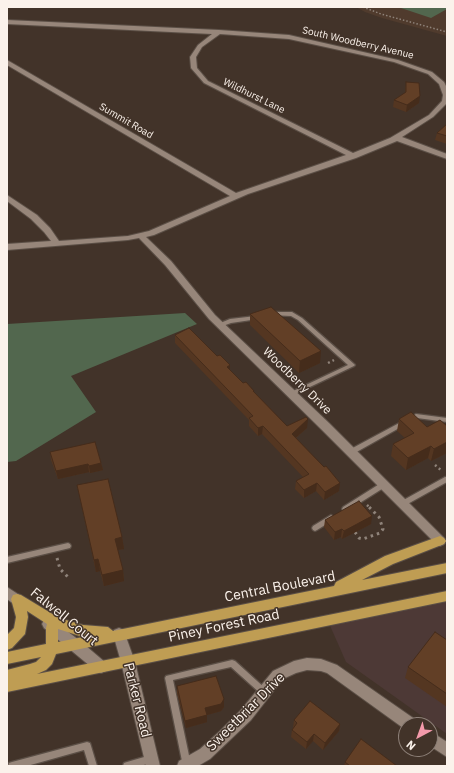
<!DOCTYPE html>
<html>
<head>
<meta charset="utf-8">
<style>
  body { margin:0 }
  #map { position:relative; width:454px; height:773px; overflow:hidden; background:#423329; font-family:"IBM Plex Sans",sans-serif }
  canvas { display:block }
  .frame { position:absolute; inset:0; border:8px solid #fbf2eb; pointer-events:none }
  .north { position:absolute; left:398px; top:717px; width:40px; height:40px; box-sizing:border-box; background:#423329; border:1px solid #8c7f77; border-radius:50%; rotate:221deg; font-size:11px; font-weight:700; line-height:16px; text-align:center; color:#fbf2eb }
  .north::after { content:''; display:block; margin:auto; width:14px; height:18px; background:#f39aaa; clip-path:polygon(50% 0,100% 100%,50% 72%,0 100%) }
</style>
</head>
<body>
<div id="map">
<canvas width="454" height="773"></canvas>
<div class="frame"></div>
<div class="north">N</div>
</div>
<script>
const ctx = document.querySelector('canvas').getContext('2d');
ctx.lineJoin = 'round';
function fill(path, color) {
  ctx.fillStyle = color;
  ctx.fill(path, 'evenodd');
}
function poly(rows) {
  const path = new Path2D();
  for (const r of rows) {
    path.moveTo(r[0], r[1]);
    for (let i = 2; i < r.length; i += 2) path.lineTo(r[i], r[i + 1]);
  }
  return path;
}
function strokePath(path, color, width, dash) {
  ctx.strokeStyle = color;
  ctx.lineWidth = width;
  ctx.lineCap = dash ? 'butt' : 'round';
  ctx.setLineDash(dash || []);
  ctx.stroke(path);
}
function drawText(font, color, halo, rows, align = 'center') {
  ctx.font = font + ' "IBM Plex Sans",sans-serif';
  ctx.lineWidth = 3;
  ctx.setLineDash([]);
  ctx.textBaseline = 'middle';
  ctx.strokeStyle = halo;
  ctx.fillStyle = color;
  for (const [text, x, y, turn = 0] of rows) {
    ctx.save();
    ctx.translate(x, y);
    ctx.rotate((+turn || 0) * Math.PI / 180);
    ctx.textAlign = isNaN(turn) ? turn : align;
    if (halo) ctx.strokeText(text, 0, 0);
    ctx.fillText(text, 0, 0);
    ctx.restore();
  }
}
fill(poly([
  [447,596,447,734,346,662,328,621]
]), '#4d3936');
fill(poly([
  [356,7,447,7,447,36,382,18,365,12]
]), '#503b2d');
fill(poly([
  [398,7,447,7,447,9,431,18],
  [185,313,197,324,71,376,96,412,16,461,7,462,7,324]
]), '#52674e');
const service = poly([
  [272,312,292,312,302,318,354,364,355,365,354,366,293,395,289,395,288,394,289,393,348,365,298,320,291,316,270,315,269,314,270,313,272,312],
  [256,316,258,317,259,318,258,319,231,323,220,327,217,325,218,324,230,319,256,316],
  [416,414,447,418,447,422,417,418,353,454,349,454,348,452,349,450,416,414],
  [445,477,447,477,447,482,404,506,400,506,399,504,400,502,445,477],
  [381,483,385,483,386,485,385,487,347,511,343,511,342,509,343,507,381,483],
  [331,515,333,516,334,518,333,520,317,530,315,531,313,530,312,528,313,526,331,515],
  [68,543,70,544,71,546,70,548,7,563,7,557,68,543],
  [232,660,235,661,267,690,268,692,267,694,264,695,261,694,231,667,173,680,191,765,191,766,183,766,165,678,166,676,232,660],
  [87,742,90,743,91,746,97,766,89,766,84,750,27,766,8,766,9,763,12,762,87,742],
  [151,755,154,756,155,759,154,762,151,763,140,766,123,766,124,763,127,762,151,755]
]);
const minor = poly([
  [7,20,219,30,289,35,398,60,432,72,444,82,447,88,447,103,433,117,402,137,447,154,447,159,397,141,356,158,248,194,154,235,146,237,171,261,215,315,329,423,444,538,446,541,444,544,440,546,436,544,321,429,209,319,165,265,139,238,128,240,7,250,7,244,51,241,44,232,31,219,7,201,7,195,37,215,50,228,59,241,128,236,149,231,230,196,7,65,7,60,236,193,346,155,204,83,191,68,190,57,198,45,212,34,7,24,7,20],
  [220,34,289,39,394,62,428,74,439,84,443,95,442,101,429,115,390,138,353,153,208,81,197,68,196,57,202,47,220,34],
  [7,587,27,600,29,604,27,608,23,609,19,608,7,599,7,587],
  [48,618,52,620,79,640,106,663,108,667,106,671,101,673,96,671,44,628,42,624,44,620,48,618],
  [119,628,124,630,125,634,135,662,160,766,146,766,121,662,113,634,114,630,119,628],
  [307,658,321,659,337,665,416,720,418,725,406,725,406,730,327,673,321,671,307,670,296,673,283,679,251,720,210,759,198,766,177,766,179,761,200,749,220,731,241,710,273,671,294,661,307,658],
  [430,731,447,742,447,757,430,746,430,731]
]);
const primary = poly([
  [440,536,444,538,446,541,444,544,393,564,362,580,447,563,447,573,56,654,52,664,46,670,37,674,447,591,447,601,7,692,7,670,30,664,36,662,41,657,7,664,7,652,46,644,46,628,47,624,27,611,28,617,25,634,12,648,7,650,7,635,14,628,16,617,11,599,13,595,17,594,21,595,59,618,83,625,108,627,113,631,334,586,336,582,385,556,440,536],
  [58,629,83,637,58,642,58,629]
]);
strokePath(service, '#5b4f46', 2.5);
strokePath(minor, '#5b4f46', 2);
strokePath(primary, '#5b4f46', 2);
strokePath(poly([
  [363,7,381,14,447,32]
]), '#8f837a', 1.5, [1.5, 2]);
strokePath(poly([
  [328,363,334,360],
  [435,465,442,471],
  [367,505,370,508]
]), '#8f837a', 2.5, [2, 3]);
strokePath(poly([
  [355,532,359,538,363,539,380,533,383,529,379,517,369,507],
  [57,558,60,569,70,579]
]), '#8f837a', 3, [2.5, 4]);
fill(service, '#97867a');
fill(minor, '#97867a');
fill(primary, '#bf9d53');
fill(poly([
  [406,82,419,103,406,112,393,107,394,100,405,93],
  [447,124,447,144,435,140,437,133],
  [250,314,320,363,299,373,250,325],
  [175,335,217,356,230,365,230,370,243,383,254,391,254,393,287,426,307,428,296,438,339,491,324,500,316,491,304,498,295,489,296,481,303,477,262,434,258,436,249,426,249,420,175,343],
  [399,419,427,427,447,426,447,453,431,461,428,458,406,470,391,456,393,444,405,438,397,431],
  [50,452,101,463,103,470,90,473,89,472,58,479,51,460],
  [77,485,122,537,124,549,118,550,123,570,124,581,104,586,100,571,96,572],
  [325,520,371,524,342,539,341,537,334,540,324,527],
  [447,640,447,707,405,678,408,667],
  [177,686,224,707,221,711,207,715,207,722,186,728,177,693],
  [294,720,340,724,339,731,323,750,313,741,306,749,291,737,292,730,293,728],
  [345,762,397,766,344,766]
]), '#543621');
fill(poly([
  [420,96,419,103,406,112,407,105],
  [321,351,320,363,299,373,300,361],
  [230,365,230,373,227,367],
  [308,419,307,428,291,442,292,434],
  [263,426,262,434,258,436,258,428],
  [447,442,447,453,431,461,434,449],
  [431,446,428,458,406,470,408,458],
  [101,463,103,470,90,473,89,466],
  [88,464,89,472,58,479,56,471],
  [317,483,316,491,304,498,304,490],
  [340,483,339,491,324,500,325,492],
  [372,516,371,524,342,539,344,531],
  [342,529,341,537,334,540,335,532],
  [122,537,124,549,117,550,115,539],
  [98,559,100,571,96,572,94,560],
  [123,570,124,581,104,586,102,575],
  [224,699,224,707,221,711,207,715,207,722,186,728,185,721,205,708],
  [340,724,339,731,323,750,325,743],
  [314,734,313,741,306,749,307,742]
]), '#452c1b');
const building = poly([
  [406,82,419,83,420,96,407,105,394,100,406,92,406,82],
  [447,124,447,136,437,133,447,124],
  [271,307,321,351,300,361,250,314,271,307],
  [189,328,217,356,220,355,230,365,227,367,243,383,246,382,254,391,253,391,287,426,306,417,308,419,292,434,324,467,326,466,340,483,325,492,317,483,304,490,296,481,309,474,263,426,258,428,249,418,253,416,175,335,189,328],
  [411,412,427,427,440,420,447,426,447,442,434,449,431,446,408,458,393,444,414,433,399,419,411,412],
  [95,442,101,463,89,466,88,464,56,471,50,452,95,442],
  [108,479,122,537,115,539,123,570,102,575,98,559,94,560,77,485,108,479],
  [359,501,372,516,344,531,342,529,335,532,325,520,359,501],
  [435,632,447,640,447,694,408,667,435,632],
  [216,676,224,699,221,704,205,708,207,715,185,721,177,686,216,676],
  [310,701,340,724,325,743,314,734,307,742,292,730,297,723,294,720,310,701],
  [361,739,397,766,350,766,345,762,361,739]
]);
fill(building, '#623f26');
strokePath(building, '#452c1b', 1);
drawText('10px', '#fbf2eb', '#423329', [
  ["South Woodberry Avenue",358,43,13],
  ["Wildhurst Lane",254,96,26],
  ["Summit Road",126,121,30]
]);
drawText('12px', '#fbf2eb', '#423329', [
  ["Woodberry Drive",297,381,44]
]);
drawText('14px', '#fbf2eb', '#423329', [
  ["Central Boulevard",280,587,-11],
  ["Falwell Court",64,617,39],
  ["Piney Forest Road",224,626,-12],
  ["Parker Road",137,700,76],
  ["Sweetbriar Drive",246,712,-45]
]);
</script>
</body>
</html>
